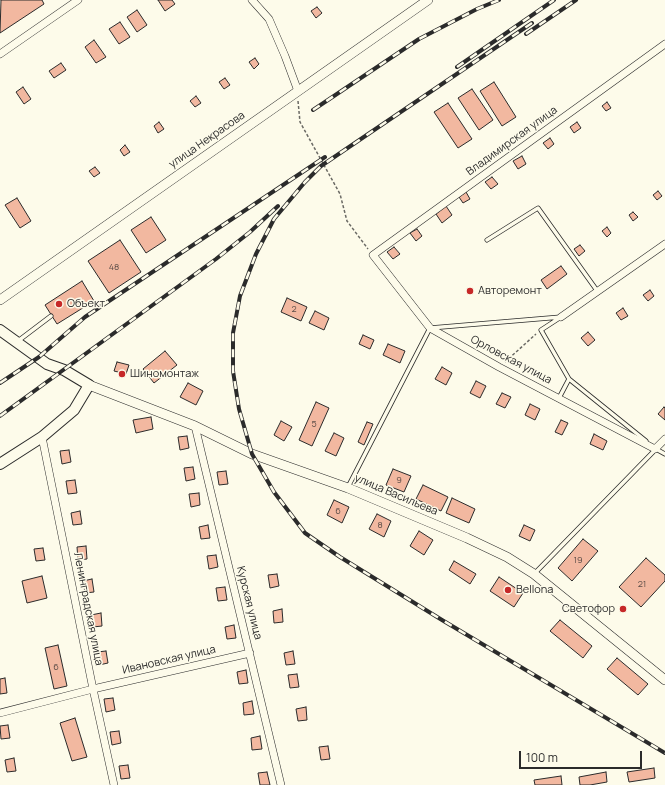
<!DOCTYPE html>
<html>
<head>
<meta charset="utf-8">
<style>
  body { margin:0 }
  #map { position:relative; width:665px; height:785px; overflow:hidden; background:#fdfbea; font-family:Manrope,sans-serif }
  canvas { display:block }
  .scale { position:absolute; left:519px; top:751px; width:123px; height:18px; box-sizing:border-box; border:2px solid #2b2b2b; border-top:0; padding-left:5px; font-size:12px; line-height:14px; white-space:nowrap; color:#2b2b2b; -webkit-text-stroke:3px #fdfbea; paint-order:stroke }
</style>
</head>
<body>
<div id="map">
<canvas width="665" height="785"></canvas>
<div class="scale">100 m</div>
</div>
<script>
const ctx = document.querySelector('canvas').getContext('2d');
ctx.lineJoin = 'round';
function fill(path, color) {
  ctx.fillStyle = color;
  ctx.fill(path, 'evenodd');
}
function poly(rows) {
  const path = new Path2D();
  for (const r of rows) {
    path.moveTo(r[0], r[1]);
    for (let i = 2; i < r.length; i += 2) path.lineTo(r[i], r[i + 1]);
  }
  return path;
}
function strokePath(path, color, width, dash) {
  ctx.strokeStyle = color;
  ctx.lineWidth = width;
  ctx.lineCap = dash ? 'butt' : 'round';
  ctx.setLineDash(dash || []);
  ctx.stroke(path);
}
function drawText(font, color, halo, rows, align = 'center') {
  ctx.font = font + ' Manrope,sans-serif';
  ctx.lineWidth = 3;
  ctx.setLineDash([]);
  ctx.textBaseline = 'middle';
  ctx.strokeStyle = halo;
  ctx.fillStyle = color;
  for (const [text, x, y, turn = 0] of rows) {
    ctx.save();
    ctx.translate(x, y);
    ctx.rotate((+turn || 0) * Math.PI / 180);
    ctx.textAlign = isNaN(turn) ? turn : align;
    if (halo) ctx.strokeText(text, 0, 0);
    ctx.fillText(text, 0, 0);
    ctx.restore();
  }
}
const building = poly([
  [1,0,42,0,44,4,0,33,1,0],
  [158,0,172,0,175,4,165,11,158,0],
  [317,7,322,13,316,18,311,11,317,7],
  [137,10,147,25,137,32,127,17,137,10],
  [120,22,130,37,119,44,109,29,120,22],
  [94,40,106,57,96,63,85,47,94,40],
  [255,58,259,64,254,69,249,62,255,58],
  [61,63,66,70,54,78,49,71,61,63],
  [225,78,230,85,224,89,219,82,225,78],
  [494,82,516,117,502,126,480,91,494,82],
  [23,87,31,99,24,104,16,92,23,87],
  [472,89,493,120,479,130,458,98,472,89],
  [196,96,201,103,195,107,190,101,196,96],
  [607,102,611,108,606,111,602,106,607,102],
  [448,103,472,139,458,148,434,112,448,103],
  [159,122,164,129,158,133,154,126,159,122],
  [577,122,581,128,574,133,570,127,577,122],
  [550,138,554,144,548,149,543,143,550,138],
  [125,145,130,152,124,156,120,150,125,145],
  [522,156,526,164,518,169,513,161,522,156],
  [95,167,100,173,94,177,89,171,95,167],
  [492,177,498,184,491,189,485,182,492,177],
  [658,191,662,196,657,200,653,195,658,191],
  [466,192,470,199,463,203,459,197,466,192],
  [17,198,31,221,20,228,5,205,17,198],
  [446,206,452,215,442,223,436,214,446,206],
  [633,212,638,217,633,221,629,215,633,212],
  [151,217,166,240,146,253,131,230,151,217],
  [607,227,611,233,607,237,602,231,607,227],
  [417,229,422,236,416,241,410,233,417,229],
  [120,240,141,272,109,293,88,261,120,240],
  [580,245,585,251,579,256,574,249,580,245],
  [394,247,400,254,393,259,387,252,394,247],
  [561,266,567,274,547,289,541,280,561,266],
  [82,281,94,301,57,324,45,305,82,281],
  [650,290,654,296,648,301,643,295,650,290],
  [287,298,307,307,301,321,281,312,287,298],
  [623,308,628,316,621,320,616,313,623,308],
  [315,311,329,318,324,330,309,323,315,311],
  [588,332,595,340,588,346,581,338,588,332],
  [363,335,374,340,370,349,359,344,363,335],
  [388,344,405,351,400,363,383,355,388,344],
  [165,351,177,365,154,383,143,369,165,351],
  [117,362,129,365,126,374,114,371,117,362],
  [442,367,452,373,446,385,435,379,442,367],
  [476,381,486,386,480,398,470,393,476,381],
  [188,383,203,391,196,405,180,397,188,383],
  [502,393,511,397,505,408,496,404,502,393],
  [316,402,329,408,312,446,299,440,316,402],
  [530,404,540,409,535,420,525,415,530,404],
  [664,407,665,408,665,420,658,414,664,407],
  [151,417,153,429,136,433,133,420,151,417],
  [561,420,568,423,562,435,555,432,561,420],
  [281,421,292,427,284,441,274,435,281,421],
  [367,422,373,424,364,445,358,442,367,422],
  [334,433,344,438,336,456,325,451,334,433],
  [594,434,607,441,603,450,590,444,594,434],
  [187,436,189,448,180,450,178,437,187,436],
  [69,450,71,462,62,464,60,451,69,450],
  [193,467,195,479,186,481,184,468,193,467],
  [393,469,411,476,404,492,386,485,393,469],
  [226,471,228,484,219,485,217,472,226,471],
  [75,480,77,493,68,494,66,481,75,480],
  [423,485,448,497,441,511,416,499,423,485],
  [199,493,200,505,191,507,189,494,199,493],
  [452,498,475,509,469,523,446,513,452,498],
  [334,500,349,507,342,523,327,515,334,500],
  [80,511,82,524,73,525,71,513,80,511],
  [377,514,391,521,384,537,369,529,377,514],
  [208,525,210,538,201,539,199,527,208,525],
  [524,525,535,530,530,541,519,536,524,525],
  [419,531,433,540,424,555,410,546,419,531],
  [583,539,598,551,572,581,558,568,583,539],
  [86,546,87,559,78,560,77,547,86,546],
  [43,548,45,560,36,561,34,549,43,548],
  [216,555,218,567,209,569,207,556,216,555],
  [646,558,665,575,665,581,641,607,619,587,646,558],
  [454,561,476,574,470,584,449,570,454,561],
  [277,574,279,586,270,588,268,575,277,574],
  [42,576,47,598,27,603,22,581,42,576],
  [499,577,523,593,514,607,490,591,499,577],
  [92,579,94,592,85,593,83,581,92,579],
  [225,587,227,600,218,601,216,588,225,587],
  [282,609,283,622,274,623,273,611,282,609],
  [101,613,102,626,93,627,91,615,101,613],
  [560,620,592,646,583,658,550,631,560,620],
  [234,625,236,638,227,639,225,627,234,625],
  [58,645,67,686,54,689,45,648,58,645],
  [106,651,108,663,99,665,97,652,106,651],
  [293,651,295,664,286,665,284,653,293,651],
  [617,658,648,684,638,695,607,669,617,658],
  [246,670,248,683,239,684,237,672,246,670],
  [297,674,299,687,290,688,288,675,297,674],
  [5,678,7,693,0,694,0,679,5,678],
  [113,698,115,710,106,712,104,699,113,698],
  [252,701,254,714,244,715,243,703,252,701],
  [306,707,307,720,298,721,296,709,306,707],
  [75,718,87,757,72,761,60,723,75,718],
  [8,725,10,738,1,739,0,726,8,725],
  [119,731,121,743,112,745,110,732,119,731],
  [260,736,262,749,252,750,251,738,260,736],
  [328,746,330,759,321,760,319,747,328,746],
  [14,758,16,771,7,772,5,760,14,758],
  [128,765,130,778,121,779,119,766,128,765],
  [654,768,655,778,629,782,627,772,654,768],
  [267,772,270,785,260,785,258,773,267,772],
  [606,772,607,782,590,785,580,785,579,777,606,772],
  [561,776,562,785,535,785,534,780,561,776]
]);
fill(building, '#f2b8a0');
strokePath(building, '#2b2b2b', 1);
const service = poly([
  [487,240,538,208,598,292],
  [18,341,51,316],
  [559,398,569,379],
  [656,449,665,454],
  [348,487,430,328,561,317,541,330,569,379,646,441],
  [535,573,655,450]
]);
const minor = poly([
  [252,0,269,19,285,56,298,91],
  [665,44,373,255,430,328,499,367,655,449,665,439],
  [0,54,78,0],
  [561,317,665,244],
  [195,426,281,785],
  [42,437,93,689,114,785],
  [0,713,93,689,250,653]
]);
const tertiary = poly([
  [0,300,428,0],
  [89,385,195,426,252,454,348,488,467,538,507,557,534,574,665,680]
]);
const secondary = poly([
  [0,330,47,364,64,370,89,385,74,410,42,437,0,464]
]);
strokePath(service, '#2b2b2b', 5);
strokePath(minor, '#2b2b2b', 8);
strokePath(tertiary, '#2b2b2b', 10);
strokePath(secondary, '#2b2b2b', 12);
strokePath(poly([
  [298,101,300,122,340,194,347,221,368,249],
  [505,362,536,334]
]), '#6a6964', 1.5, [3, 2]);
strokePath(service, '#fdfbea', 3.5);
strokePath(minor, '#fdfbea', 7);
strokePath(tertiary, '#fdfbea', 9);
strokePath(secondary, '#fdfbea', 10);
const rail = poly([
  [532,23,321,166,305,182,274,219,256,254,240,296,233,333,233,371,239,409,252,454,274,492,305,533,340,557,442,620,665,753],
  [526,34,576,0],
  [457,67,554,0],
  [313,110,419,39,477,9,499,0],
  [0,383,39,357,85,317,325,157],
  [0,416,216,259,250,232,278,206]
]);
strokePath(rail, '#2b2b2b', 4);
strokePath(rail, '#fdfbea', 2.5, [8]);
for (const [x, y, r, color] of [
  [470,291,4,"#c62828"],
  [59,304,4,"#c62828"],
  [122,374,4,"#c62828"],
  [508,590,4,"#c62828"],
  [623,609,4,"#c62828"]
]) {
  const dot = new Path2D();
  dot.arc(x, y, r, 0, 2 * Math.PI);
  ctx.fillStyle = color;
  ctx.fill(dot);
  strokePath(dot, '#fdfbea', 1.5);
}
drawText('9px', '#5d4e48', null, [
  ["48",114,267],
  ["2",294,309],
  ["5",314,424],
  ["9",399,480],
  ["6",338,511],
  ["8",380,525],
  ["19",578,560],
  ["21",642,584],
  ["6",56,667]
]);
drawText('11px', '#2b2b2b', '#fdfbea', [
  ["улица Некрасова",207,140,-35],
  ["Владимирская улица",512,141,-36],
  ["Орловская улица",511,360,28],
  ["улица Васильева",396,495,23],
  ["Курская улица",249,603,76],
  ["Ленинградская улица",88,609,79],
  ["Ивановская улица",169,660,-13]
]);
drawText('11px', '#2b2b2b', '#fdfbea', [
  ["Авторемонт",478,291],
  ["Объект",67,304],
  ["Шиномонтаж",130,374],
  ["Bellona",516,590],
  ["Светофор",615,609,"right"]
], 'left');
</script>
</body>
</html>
